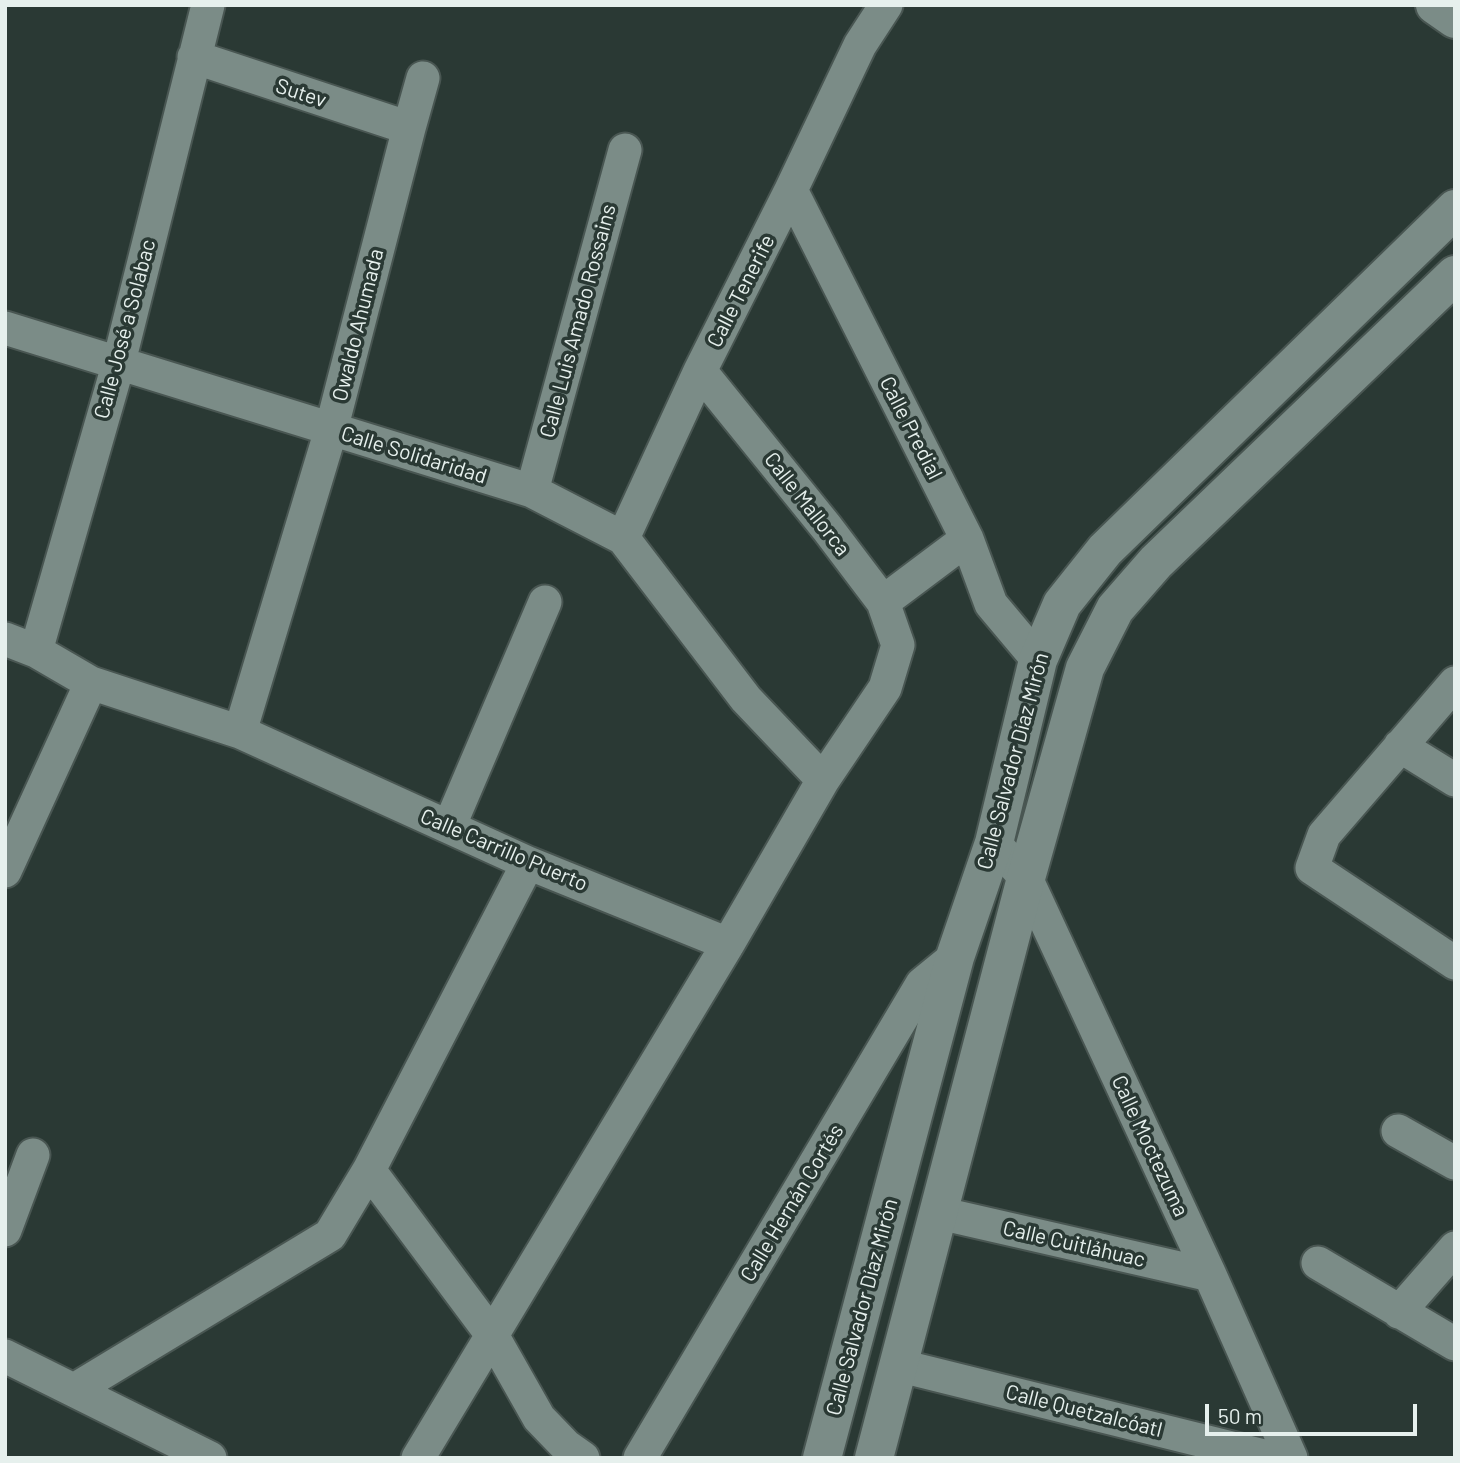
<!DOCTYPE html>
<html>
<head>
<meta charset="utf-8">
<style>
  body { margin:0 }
  #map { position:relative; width:1460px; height:1463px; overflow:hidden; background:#2a3934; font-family:Barlow,sans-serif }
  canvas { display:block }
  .frame { position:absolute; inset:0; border:7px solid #e6f0ed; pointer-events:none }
  .scale { position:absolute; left:1205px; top:1404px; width:212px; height:32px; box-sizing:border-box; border:4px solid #e6f0ed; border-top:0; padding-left:9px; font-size:21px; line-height:24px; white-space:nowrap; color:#e6f0ed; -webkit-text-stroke:5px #2a3934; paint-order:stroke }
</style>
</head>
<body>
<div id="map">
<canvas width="1460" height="1463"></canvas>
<div class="frame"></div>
<div class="scale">50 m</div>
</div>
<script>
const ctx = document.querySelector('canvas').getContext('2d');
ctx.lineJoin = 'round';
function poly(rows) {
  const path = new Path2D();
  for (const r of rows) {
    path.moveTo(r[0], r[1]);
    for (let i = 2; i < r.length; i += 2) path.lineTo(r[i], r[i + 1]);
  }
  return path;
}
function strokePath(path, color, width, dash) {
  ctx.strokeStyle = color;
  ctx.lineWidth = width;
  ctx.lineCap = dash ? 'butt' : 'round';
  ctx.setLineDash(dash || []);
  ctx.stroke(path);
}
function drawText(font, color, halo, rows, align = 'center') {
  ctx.font = font + ' Barlow,sans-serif';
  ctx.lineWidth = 7;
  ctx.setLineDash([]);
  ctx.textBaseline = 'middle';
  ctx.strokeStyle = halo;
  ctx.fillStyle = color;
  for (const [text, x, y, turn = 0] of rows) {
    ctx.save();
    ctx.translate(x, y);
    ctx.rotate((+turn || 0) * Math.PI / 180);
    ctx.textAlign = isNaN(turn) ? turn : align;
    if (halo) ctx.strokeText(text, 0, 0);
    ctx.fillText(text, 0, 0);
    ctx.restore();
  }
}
const minor = poly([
  [194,57,409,128],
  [791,190,967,539,991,604,1038,660],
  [5,328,532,491,623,538,746,699,823,780],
  [532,491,625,150],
  [623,538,700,371,791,190,860,45,886,5],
  [883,602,967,539],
  [5,639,36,651,91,683,240,732,528,863,728,944],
  [36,651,119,362,208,5],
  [1455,683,1324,835,1312,868,1455,963],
  [240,732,331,430,409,128,423,78],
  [1400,746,1455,780],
  [449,827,545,602],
  [994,843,1026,878,1210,1275,1291,1458],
  [5,871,91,683],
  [1398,1131,1455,1163],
  [369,1170,492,1335,539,1418,566,1446,583,1458],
  [939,1213,1210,1275],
  [5,1230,33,1155],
  [1318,1263,1455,1344],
  [1399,1312,1455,1248],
  [5,1356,210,1458],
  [897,1365,1272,1458],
  [74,1390,330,1235,369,1170,528,863],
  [418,1458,728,944,823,780,885,688,898,645,883,602,827,528,700,371],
  [640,1458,922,984,955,957]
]);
const tertiary = poly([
  [1435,5,1455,19],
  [822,1458,955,957,994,843,1038,660,1062,604,1105,550,1455,209],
  [874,1458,1026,878,1085,668,1115,609,1156,562,1455,275]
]);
strokePath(minor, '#495652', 37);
strokePath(tertiary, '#495652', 42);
strokePath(minor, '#7b8c87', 33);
strokePath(tertiary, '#7b8c87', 38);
drawText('21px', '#e6f0ed', '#2a3934', [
  ["Sutev",301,93,18],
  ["Calle Tenerife",741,291,-63],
  ["Calle Luis Amado Rossains",578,321,-75],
  ["Owaldo Ahumada",358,325,-76],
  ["Calle José a Solabac",125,329,-75],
  ["Calle Predial",911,428,63],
  ["Calle Solidaridad",414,455,17],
  ["Calle Mallorca",807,504,52],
  ["Calle Salvador Díaz Mirón",1013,761,-75],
  ["Calle Carrillo Puerto",504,850,23],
  ["Calle Moctezuma",1150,1146,65],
  ["Calle Hernán Cortés",792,1203,-59],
  ["Calle Cuitláhuac",1074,1244,13],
  ["Calle Salvador Díaz Mirón",862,1307,-75],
  ["Calle Quetzalcóatl",1084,1411,14]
]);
</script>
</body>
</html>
